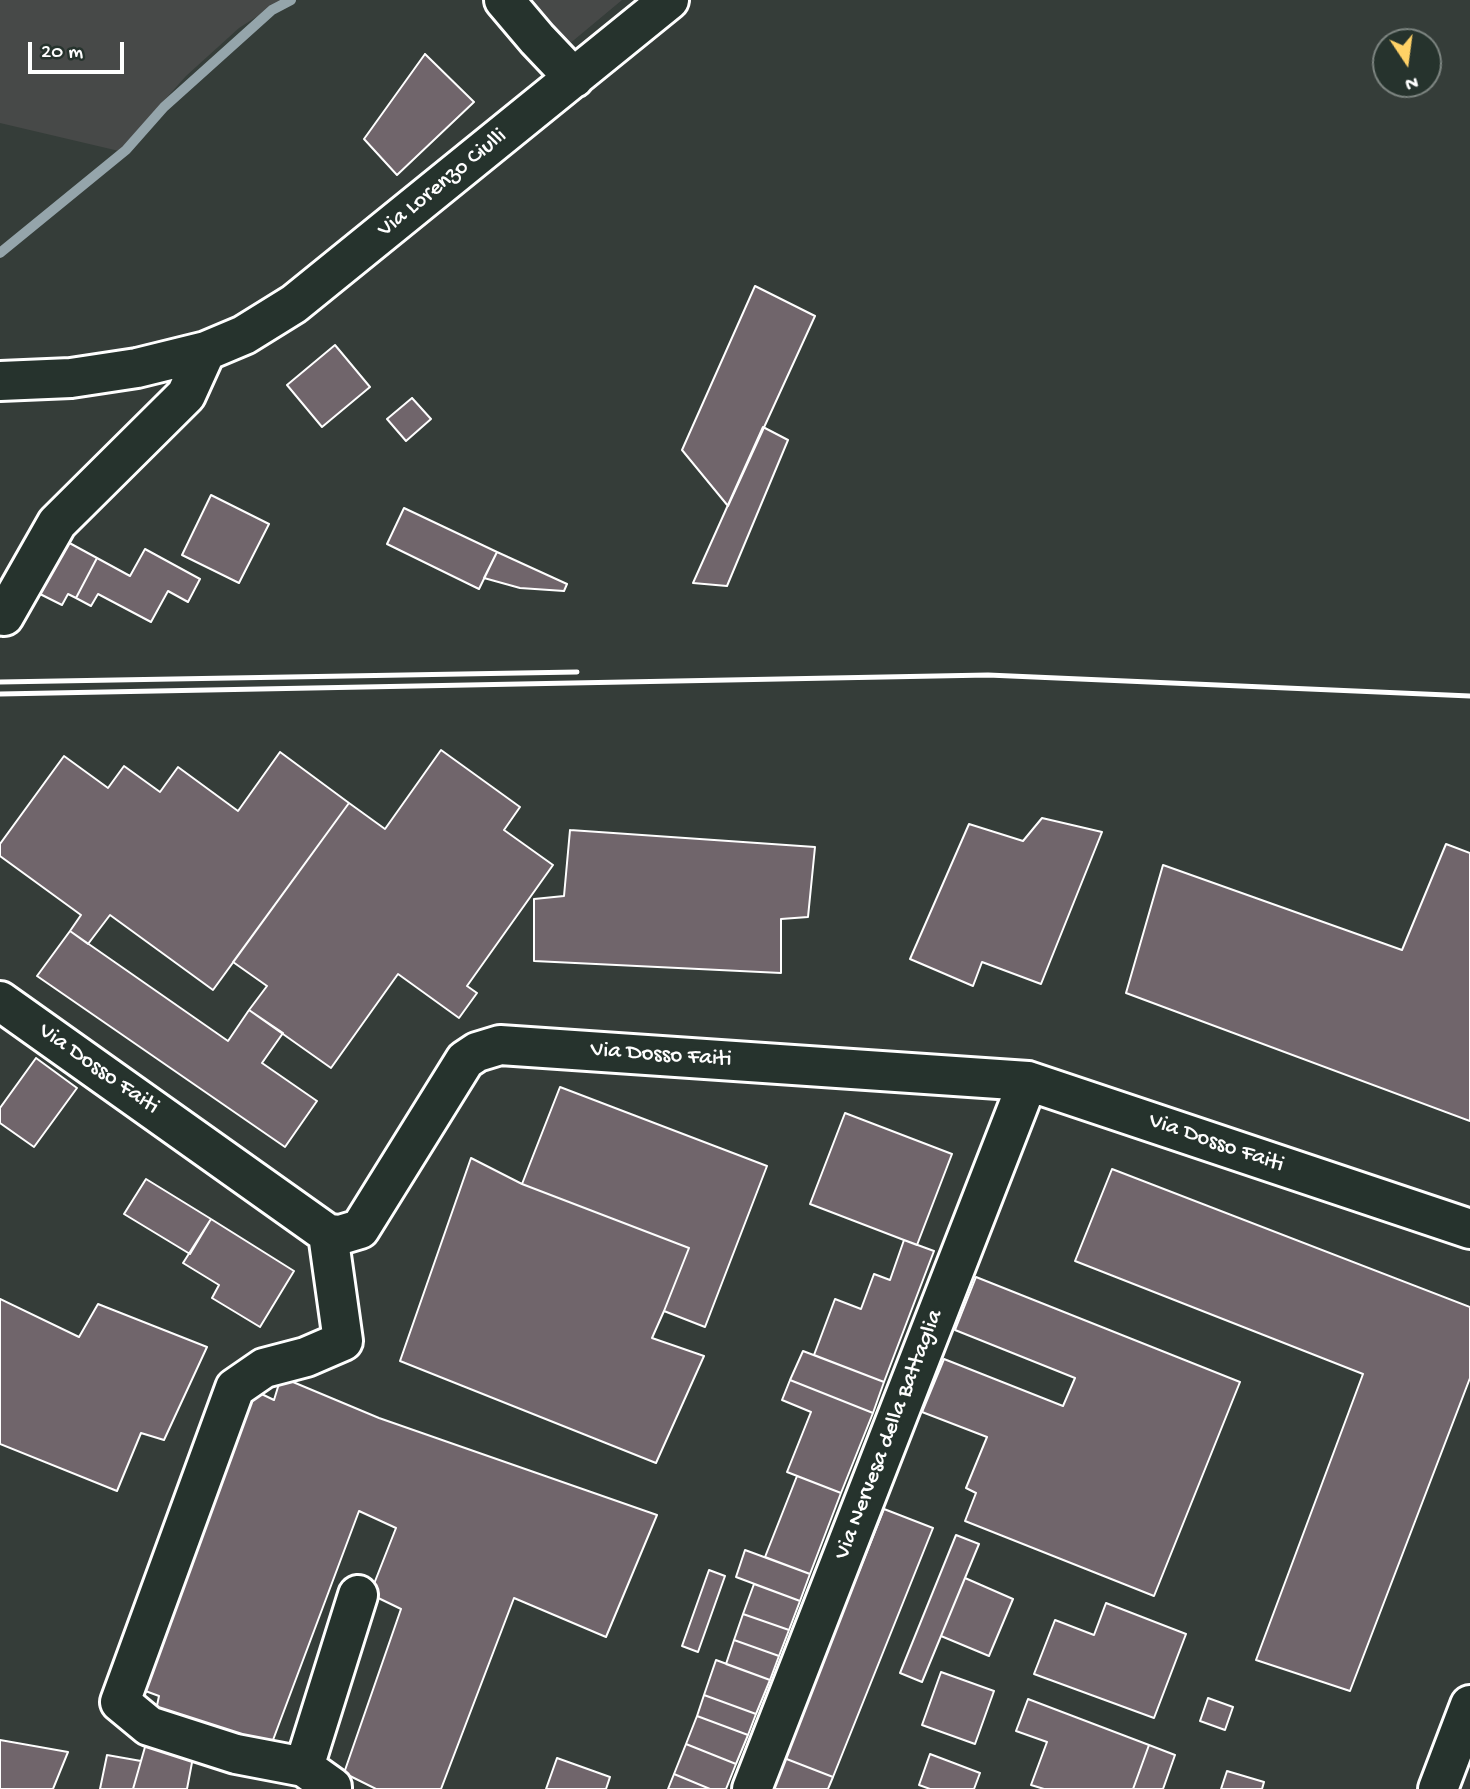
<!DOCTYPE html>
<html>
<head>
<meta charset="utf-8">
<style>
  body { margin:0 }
  #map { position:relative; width:1470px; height:1789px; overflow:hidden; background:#353d39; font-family:"Gochi Hand",sans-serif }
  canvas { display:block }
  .north { position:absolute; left:1372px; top:28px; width:70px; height:70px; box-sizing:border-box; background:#26332d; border:2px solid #7d8581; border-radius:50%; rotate:167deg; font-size:19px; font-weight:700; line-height:28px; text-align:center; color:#fff }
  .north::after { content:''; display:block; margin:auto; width:24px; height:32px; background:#ffd166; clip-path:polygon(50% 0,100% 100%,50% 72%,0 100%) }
  .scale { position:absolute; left:28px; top:42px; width:96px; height:32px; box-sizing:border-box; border:4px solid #fff; border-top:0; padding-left:9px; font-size:21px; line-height:24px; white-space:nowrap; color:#fff; -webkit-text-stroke:5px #26332d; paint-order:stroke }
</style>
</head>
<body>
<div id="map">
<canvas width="1470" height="1789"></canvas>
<div class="north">N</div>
<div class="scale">20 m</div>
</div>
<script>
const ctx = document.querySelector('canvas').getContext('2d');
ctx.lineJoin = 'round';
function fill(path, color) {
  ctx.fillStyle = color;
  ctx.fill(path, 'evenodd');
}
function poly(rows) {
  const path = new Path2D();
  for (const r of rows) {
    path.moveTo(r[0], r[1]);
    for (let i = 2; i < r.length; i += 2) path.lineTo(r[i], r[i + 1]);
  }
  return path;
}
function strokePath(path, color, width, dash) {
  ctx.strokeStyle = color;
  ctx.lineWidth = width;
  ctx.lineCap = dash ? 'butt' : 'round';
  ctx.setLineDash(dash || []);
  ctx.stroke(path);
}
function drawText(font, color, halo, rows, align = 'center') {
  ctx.font = font + ' "Gochi Hand",sans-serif';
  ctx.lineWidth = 5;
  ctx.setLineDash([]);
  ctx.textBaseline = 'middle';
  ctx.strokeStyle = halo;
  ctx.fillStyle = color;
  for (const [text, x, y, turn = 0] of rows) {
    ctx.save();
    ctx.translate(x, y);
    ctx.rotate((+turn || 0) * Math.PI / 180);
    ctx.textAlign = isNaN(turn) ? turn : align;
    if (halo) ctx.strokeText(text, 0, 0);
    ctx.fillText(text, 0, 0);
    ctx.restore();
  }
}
fill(poly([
  [0,0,285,0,272,7,239,28,186,76,119,151,0,123],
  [485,0,622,0,538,70]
]), '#474948');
strokePath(poly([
  [0,253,126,150,164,107,272,10,291,0]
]), '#95a5ab', 10);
const building = poly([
  [425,54,474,102,397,175,364,139,425,54],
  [755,286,815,316,728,506,682,450,755,286],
  [335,345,370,387,322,427,287,385,335,345],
  [412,398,431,419,406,441,387,419,412,398],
  [763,427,788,440,727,586,693,583,763,427],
  [211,495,269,524,239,583,182,555,211,495],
  [404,508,497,552,479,589,387,544,404,508],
  [64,540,97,558,76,598,68,594,62,605,36,592,64,540],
  [145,549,200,579,188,602,168,591,151,622,98,594,91,606,76,598,97,558,130,576,145,549],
  [497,552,567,584,564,591,520,588,484,578,497,552],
  [441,750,520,807,504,830,553,865,467,986,477,993,459,1018,398,974,331,1068,249,1010,267,986,233,962,349,803,385,829,441,750],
  [280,752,349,803,213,990,110,915,88,944,70,931,81,915,0,856,0,844,64,756,108,788,124,766,160,792,178,767,238,811,280,752],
  [1042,818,1102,832,1041,984,982,962,973,986,910,959,969,824,1023,841,1042,818],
  [570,830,815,847,808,917,781,919,781,973,534,961,534,899,564,896,570,830],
  [1446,844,1470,853,1470,1121,1126,993,1163,865,1402,950,1446,844],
  [70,931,228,1041,249,1010,283,1033,262,1063,317,1101,285,1147,37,976,70,931],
  [36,1058,77,1088,34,1147,0,1123,0,1108,36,1058],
  [560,1087,767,1166,705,1327,664,1311,689,1248,522,1184,560,1087],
  [845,1113,952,1154,917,1245,810,1204,845,1113],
  [471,1158,522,1184,689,1248,664,1311,652,1338,704,1356,656,1463,400,1361,471,1158],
  [1112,1169,1470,1307,1470,1378,1350,1691,1256,1660,1363,1374,1075,1261,1112,1169],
  [146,1179,211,1219,190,1254,124,1214,146,1179],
  [211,1219,294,1271,260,1327,212,1298,219,1285,183,1263,211,1219],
  [904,1240,934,1251,884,1382,814,1355,835,1299,861,1309,874,1274,890,1280,904,1240],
  [976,1277,1240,1382,1154,1596,965,1521,976,1493,966,1488,987,1437,922,1412,944,1359,1063,1406,1075,1378,955,1330,976,1277],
  [0,1299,79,1337,98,1304,207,1347,164,1440,141,1433,117,1491,0,1444,0,1299],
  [803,1351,884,1382,873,1413,790,1380,803,1351],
  [281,1377,379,1418,657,1515,606,1637,514,1598,441,1789,376,1789,344,1773,401,1609,370,1594,396,1528,359,1511,267,1756,155,1715,159,1696,140,1689,247,1387,274,1400,281,1377],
  [790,1380,873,1413,841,1493,787,1472,811,1412,782,1400,790,1380],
  [797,1476,841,1493,810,1574,765,1557,797,1476],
  [884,1509,933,1528,833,1777,784,1758,884,1509],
  [956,1535,979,1544,922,1682,900,1673,956,1535],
  [745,1550,810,1574,800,1601,736,1577,745,1550],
  [709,1570,725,1576,698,1652,682,1646,709,1570],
  [965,1578,1013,1599,989,1656,941,1636,965,1578],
  [754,1584,800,1601,789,1630,743,1614,754,1584],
  [1106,1603,1186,1634,1154,1718,1034,1674,1055,1620,1094,1635,1106,1603],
  [743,1614,789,1630,779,1656,734,1640,743,1614],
  [734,1640,779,1656,770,1680,726,1664,734,1640],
  [716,1660,770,1680,756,1714,704,1695,716,1660],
  [941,1672,994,1691,975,1744,922,1725,941,1672],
  [704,1695,756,1714,748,1735,697,1716,704,1695],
  [1208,1698,1233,1707,1225,1730,1200,1721,1208,1698],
  [1028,1699,1149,1745,1133,1789,1044,1789,1031,1785,1047,1742,1016,1731,1028,1699],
  [697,1716,748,1735,736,1764,686,1744,697,1716],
  [0,1740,68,1752,53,1789,0,1789,0,1740],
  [147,1740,194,1752,187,1789,133,1789,147,1740],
  [686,1744,736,1764,726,1789,710,1789,674,1774,686,1744],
  [1149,1745,1175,1755,1163,1789,1133,1789,1149,1745],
  [930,1754,980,1773,974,1789,930,1789,919,1785,930,1754],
  [107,1755,141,1761,133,1789,100,1789,107,1755],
  [557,1758,610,1777,606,1789,546,1789,557,1758],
  [784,1758,833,1777,828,1789,772,1789,784,1758],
  [1227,1771,1264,1782,1262,1789,1221,1789,1227,1771],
  [674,1774,710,1789,668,1789,674,1774]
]);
fill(building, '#70656b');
strokePath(building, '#fff', 2);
const minor = poly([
  [504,0,537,39,574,78],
  [0,381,71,378,137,368,206,351,244,335,294,304,669,0],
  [4,616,57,523,186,395,206,351],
  [0,1001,328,1234,340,1235,360,1229,465,1060,477,1052,500,1045,1028,1081,1470,1229],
  [304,1767,236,1754,149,1726,120,1702,235,1388,264,1368,306,1357,343,1341,328,1234],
  [332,1789,332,1787,304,1767,358,1595],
  [752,1789,1028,1081],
  [1438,1789,1470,1705]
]);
strokePath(minor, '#fff', 44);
strokePath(minor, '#26332d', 38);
strokePath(poly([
  [0,682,577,672],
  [0,694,988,675,1470,696]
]), '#fff', 5);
drawText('23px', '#fff', '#26332d', [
  ["Via Lorenzo Ciulli",443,184,-39],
  ["Via Dosso Faiti",661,1056,4],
  ["Via Dosso Faiti",98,1070,35],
  ["Via Dosso Faiti",1216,1144,19],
  ["Via Nervesa della Battaglia",890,1435,-69]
]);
</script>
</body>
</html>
